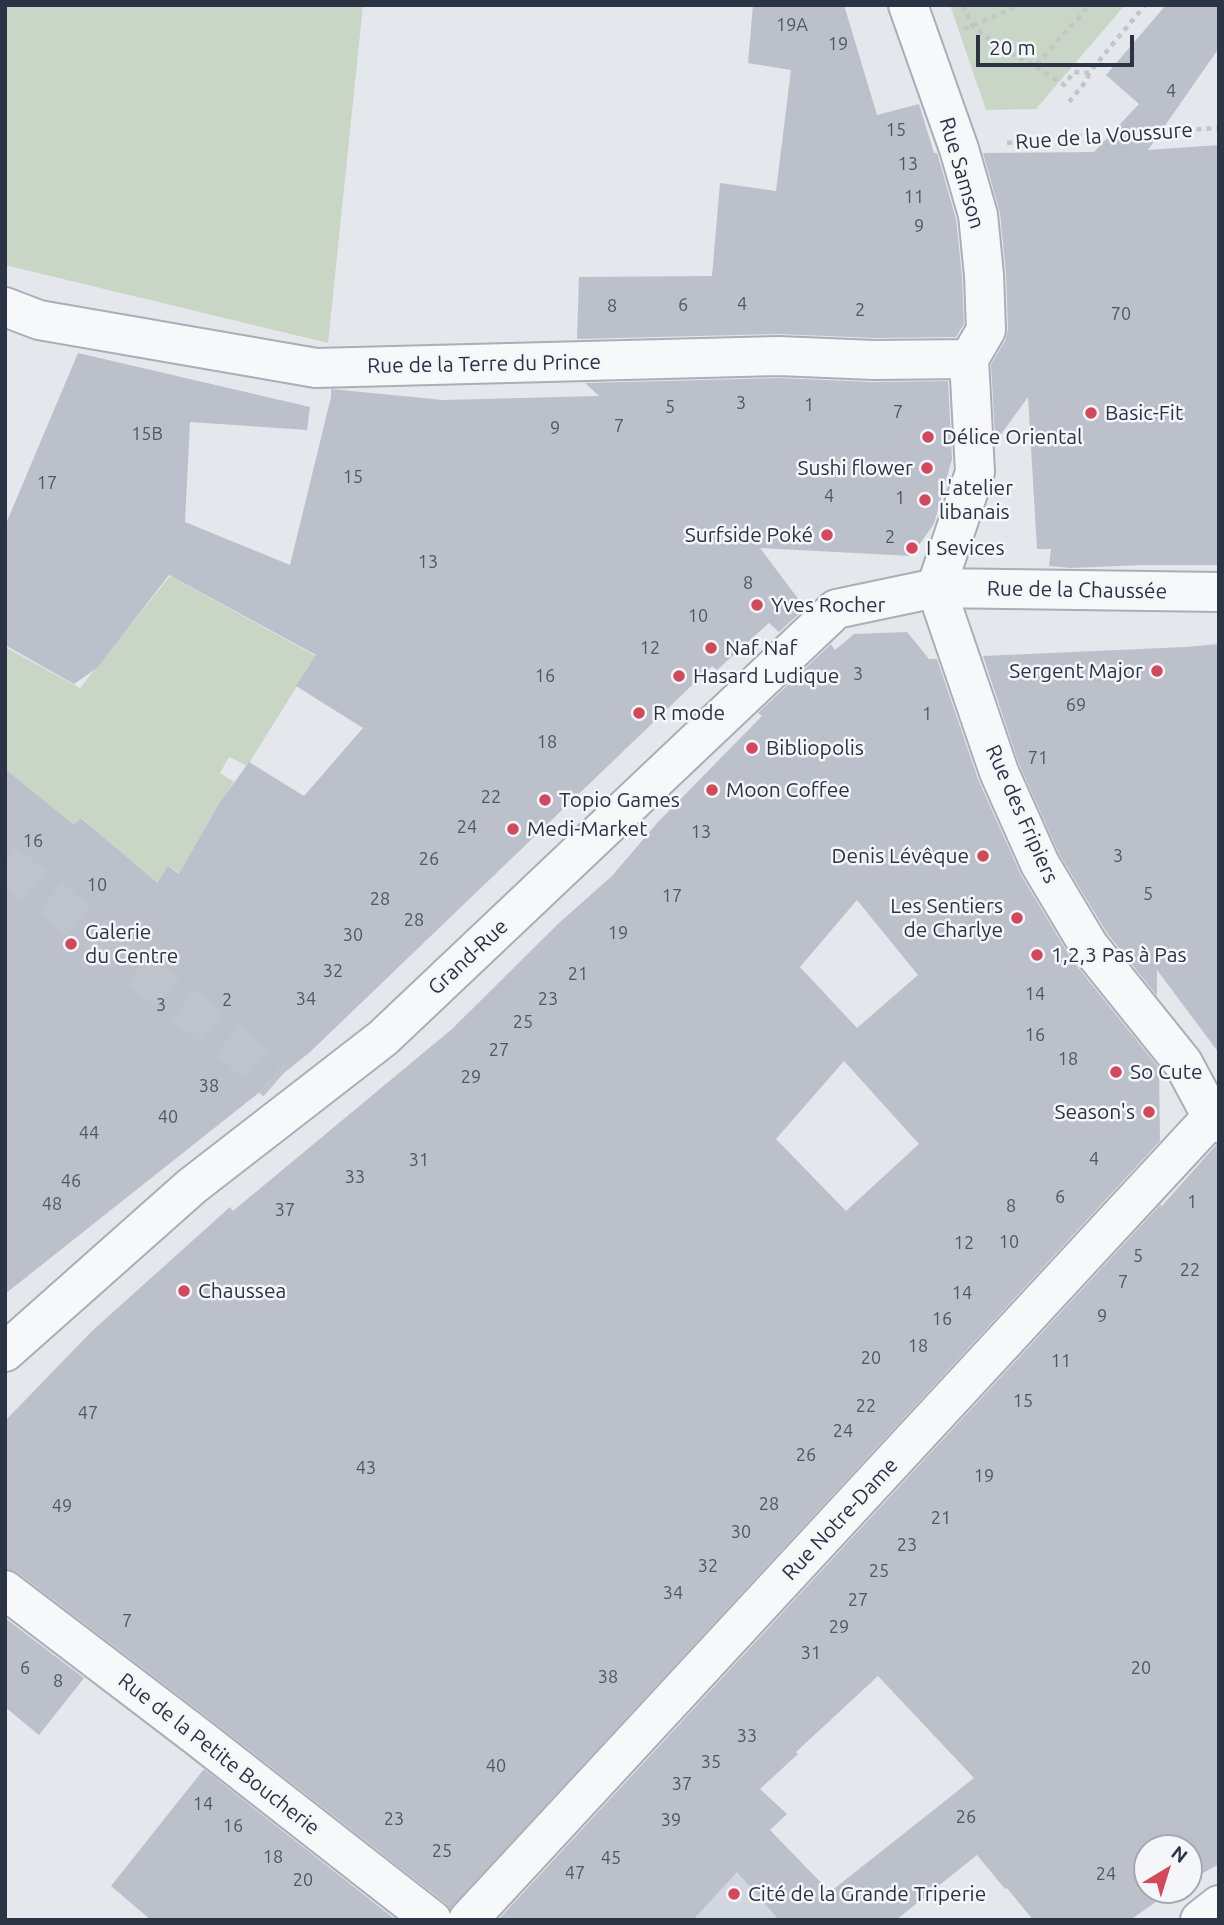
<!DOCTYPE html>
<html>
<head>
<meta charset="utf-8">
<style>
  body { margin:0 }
  #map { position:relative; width:1224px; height:1925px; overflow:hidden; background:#e4e7ec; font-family:Ubuntu,sans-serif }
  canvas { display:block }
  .frame { position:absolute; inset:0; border:7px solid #2b3445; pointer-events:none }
  .north { position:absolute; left:1133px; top:1834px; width:70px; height:70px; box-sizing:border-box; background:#f4f6f9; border:2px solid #a4a8b1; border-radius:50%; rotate:38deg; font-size:19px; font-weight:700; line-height:28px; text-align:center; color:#2b3445 }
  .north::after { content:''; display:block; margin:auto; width:24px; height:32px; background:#d1495b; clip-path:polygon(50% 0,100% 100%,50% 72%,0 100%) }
  .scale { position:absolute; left:976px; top:35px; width:158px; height:32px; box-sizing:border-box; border:4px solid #2b3445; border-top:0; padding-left:9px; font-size:21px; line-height:24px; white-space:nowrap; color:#2b3445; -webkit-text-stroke:5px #f4f6f9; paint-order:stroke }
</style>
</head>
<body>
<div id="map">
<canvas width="1224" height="1925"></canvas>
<div class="frame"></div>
<div class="north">N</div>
<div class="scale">20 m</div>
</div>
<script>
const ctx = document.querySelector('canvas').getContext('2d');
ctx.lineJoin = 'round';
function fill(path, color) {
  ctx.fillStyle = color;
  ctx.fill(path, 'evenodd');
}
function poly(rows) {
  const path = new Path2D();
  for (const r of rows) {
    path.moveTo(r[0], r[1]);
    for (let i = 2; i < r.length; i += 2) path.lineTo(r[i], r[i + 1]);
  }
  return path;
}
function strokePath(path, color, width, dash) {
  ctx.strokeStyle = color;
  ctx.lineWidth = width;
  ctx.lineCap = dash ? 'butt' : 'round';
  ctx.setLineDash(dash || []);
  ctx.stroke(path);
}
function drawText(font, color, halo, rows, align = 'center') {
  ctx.font = font + ' Ubuntu,sans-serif';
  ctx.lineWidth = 5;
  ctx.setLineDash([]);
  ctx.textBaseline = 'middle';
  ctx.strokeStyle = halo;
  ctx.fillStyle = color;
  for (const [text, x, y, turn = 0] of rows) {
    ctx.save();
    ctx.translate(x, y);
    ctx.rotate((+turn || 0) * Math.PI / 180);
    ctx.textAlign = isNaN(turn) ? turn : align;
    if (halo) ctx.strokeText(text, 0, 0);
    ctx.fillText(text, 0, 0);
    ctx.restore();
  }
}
fill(poly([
  [733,1865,780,1920,693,1920,713,1897]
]), '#d2d6de');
fill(poly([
  [5,5,363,5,328,343,5,265],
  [950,5,1125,5,1036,109,986,110],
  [170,576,316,656,247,766,229,757,220,773,234,782,205,828,223,841,218,901,169,866,152,889,131,862,82,818,75,826,5,770,5,647,80,688]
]), '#c9d6c5');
fill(poly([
  [753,5,844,5,877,115,919,104,934,153,937,153,938,156,956,219,962,276,964,324,956,337,874,338,778,334,577,339,579,277,712,276,720,183,776,191,791,70,748,63],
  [1166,5,1219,5,1219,48,1148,150,1219,145,1219,565,1143,565,1071,568,1049,566,1051,549,1037,549,1028,397,999,437,995,437,991,364,1005,341,1008,330,1006,274,1000,213,983,153,1094,152,1139,104,1106,75],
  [78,353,310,407,307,430,190,422,185,522,290,565,331,397,331,389,443,400,599,396,585,383,779,378,873,382,948,381,952,459,934,524,911,556,760,548,805,608,779,632,769,623,717,670,712,666,309,1053,5,1294,5,769,74,825,81,818,157,883,168,866,179,874,219,804,249,762,304,796,363,728,296,686,316,655,169,575,97,668,74,684,5,645,5,526],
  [907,632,929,659,937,659,978,779,1021,875,1072,960,1159,1068,1160,1141,450,1909,445,1903,211,1720,18,1573,5,1569,5,1421,92,1331,230,1207,233,1211,452,1029,559,923,612,876,658,822,762,716,758,713,831,644,835,650,854,634],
  [857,900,918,975,857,1028,800,967],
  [844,1061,919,1144,846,1211,776,1139],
  [1219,644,1219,1053,1157,970,1157,996,1107,933,1059,854,1019,764,983,656,1185,647],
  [1217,1144,1219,1144,1219,1864,1189,1881,1189,1848,1147,1848,1147,1890,1173,1890,1130,1920,1033,1920,1007,1888,1005,1889,977,1855,896,1920,779,1920,737,1872,693,1920,498,1920,1161,1204,1161,1207],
  [878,1676,974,1778,830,1892,770,1830,787,1814,760,1789,798,1754,796,1752],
  [5,1618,84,1678,39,1735,5,1707],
  [204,1769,396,1920,151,1920,111,1886]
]), '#bbc0ca');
strokePath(poly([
  [5,862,237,1048,276,1082]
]), '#bfc3cb', 38, [38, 19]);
const minor = poly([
  [908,5,959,149,978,215,984,275,986,330,969,359,975,472,936,588],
  [5,307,39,320,316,368,779,356,874,360,969,359],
  [936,588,999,772,1040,864,1089,946,1183,1063,1212,1117,1219,1123],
  [5,1352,192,1186,383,1038,836,609,936,588,1219,592],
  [5,1590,198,1737,432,1920],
  [468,1920,1212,1117],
  [1200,1920,1219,1905]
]);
strokePath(minor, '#a9aeb7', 42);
strokePath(poly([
  [963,5,972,25,985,36,1003,49,1035,66,1090,5],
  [964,29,1009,10,1016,5],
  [1036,67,1064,85,1074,72,1089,73,1145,5],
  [1069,102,1087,80,1089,73],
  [1007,143,1059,137,1219,128]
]), '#c2c5cb', 4.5, [5, 5]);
strokePath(minor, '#f7f8fa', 38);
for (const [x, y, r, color] of [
  [1091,413,7,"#d1495b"],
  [928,437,7,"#d1495b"],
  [927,468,7,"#d1495b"],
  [925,500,7,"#d1495b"],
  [827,535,7,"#d1495b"],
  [912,548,7,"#d1495b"],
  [757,605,7,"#d1495b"],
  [711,648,7,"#d1495b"],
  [1157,671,7,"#d1495b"],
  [679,676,7,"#d1495b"],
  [639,713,7,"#d1495b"],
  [752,748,7,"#d1495b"],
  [712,790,7,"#d1495b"],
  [545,800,7,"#d1495b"],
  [513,829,7,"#d1495b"],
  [983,856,7,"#d1495b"],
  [1017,918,7,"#d1495b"],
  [71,944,7,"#d1495b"],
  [1037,955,7,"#d1495b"],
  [1116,1072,7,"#d1495b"],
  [1149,1112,7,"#d1495b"],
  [184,1291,7,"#d1495b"],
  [734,1894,7,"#d1495b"]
]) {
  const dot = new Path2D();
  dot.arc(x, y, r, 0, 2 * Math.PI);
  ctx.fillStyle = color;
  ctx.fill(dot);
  strokePath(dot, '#f4f6f9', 2.5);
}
drawText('18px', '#4f5766', null, [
  ["19A",792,25],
  ["19",838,44],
  ["4",1171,91],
  ["15",896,130],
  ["13",908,164],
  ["11",914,197],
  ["9",919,226],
  ["4",742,304],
  ["6",683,305],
  ["8",612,306],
  ["2",860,310],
  ["70",1121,314],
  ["3",741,403],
  ["1",809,405],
  ["5",670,407],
  ["7",898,412],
  ["7",619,426],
  ["9",555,428],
  ["15B",147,434],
  ["15",353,477],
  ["17",47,483],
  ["4",829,496],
  ["1",900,498],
  ["2",890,537],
  ["13",428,562],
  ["8",748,583],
  ["10",698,616],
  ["12",650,648],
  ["3",858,674],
  ["16",545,676],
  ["69",1076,705],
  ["1",927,714],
  ["18",547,742],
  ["71",1038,758],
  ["22",491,797],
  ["24",467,827],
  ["13",701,832],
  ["16",33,841],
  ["3",1118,856],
  ["26",429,859],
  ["10",97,885],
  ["5",1148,894],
  ["17",672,896],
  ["28",380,899],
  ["28",414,920],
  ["19",618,933],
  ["30",353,935],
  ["32",333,971],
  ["21",578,974],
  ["14",1035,994],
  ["34",306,999],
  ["23",548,999],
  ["2",227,1000],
  ["3",161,1005],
  ["25",523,1022],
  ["16",1035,1035],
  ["27",499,1050],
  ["18",1068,1059],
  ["29",471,1077],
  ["38",209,1086],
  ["40",168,1117],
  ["44",89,1133],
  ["4",1094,1159],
  ["31",419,1160],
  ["33",355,1177],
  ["46",71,1181],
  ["6",1060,1197],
  ["1",1192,1202],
  ["48",52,1204],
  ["8",1011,1206],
  ["37",285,1210],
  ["10",1009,1242],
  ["12",964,1243],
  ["5",1138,1256],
  ["22",1190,1270],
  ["7",1123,1282],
  ["14",962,1293],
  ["9",1102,1316],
  ["16",942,1319],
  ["18",918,1346],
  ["20",871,1358],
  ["11",1061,1361],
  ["15",1023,1401],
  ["22",866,1406],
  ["47",88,1413],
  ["24",843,1431],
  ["26",806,1455],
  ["43",366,1468],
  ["19",984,1476],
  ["28",769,1504],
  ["49",62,1506],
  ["21",941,1518],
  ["30",741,1532],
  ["23",907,1545],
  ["32",708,1566],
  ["25",879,1571],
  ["34",673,1593],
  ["27",858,1600],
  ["7",127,1621],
  ["29",839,1627],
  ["31",811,1653],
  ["6",25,1668],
  ["20",1141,1668],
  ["38",608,1677],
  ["8",58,1681],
  ["33",747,1736],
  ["35",711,1762],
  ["40",496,1766],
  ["37",682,1784],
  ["14",203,1804],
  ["26",966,1817],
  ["23",394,1819],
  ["39",671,1820],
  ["16",233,1826],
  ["25",442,1851],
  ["18",273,1857],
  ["45",611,1858],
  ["47",575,1873],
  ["24",1106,1874],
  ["20",303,1880]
]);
drawText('21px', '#2b3445', '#f4f6f9', [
  ["Rue de la Voussure",1104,136,-4],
  ["Rue Samson",962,173,74],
  ["Rue de la Terre du Prince",484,364,-1],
  ["Rue de la Chaussée",1077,590,1],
  ["Rue des Fripiers",1022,814,66],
  ["Grand-Rue",468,957,-43],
  ["Rue Notre-Dame",840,1519,-47],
  ["Rue de la Petite Boucherie",219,1754,38]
]);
drawText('21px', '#2b3445', '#f4f6f9', [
  ["Basic-Fit",1105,413],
  ["Délice Oriental",942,437],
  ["Sushi flower",913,468,"right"],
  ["L'atelier",939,488],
  ["libanais",939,512],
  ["Surfside Poké",813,535,"right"],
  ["I Sevices",926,548],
  ["Yves Rocher",771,605],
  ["Naf Naf",725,648],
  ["Sergent Major",1143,671,"right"],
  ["Hasard Ludique",693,676],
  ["R mode",653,713],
  ["Bibliopolis",766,748],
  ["Moon Coffee",726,790],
  ["Topio Games",559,800],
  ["Medi-Market",527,829],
  ["Denis Lévêque",969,856,"right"],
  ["Les Sentiers",1003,906,"right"],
  ["de Charlye",1003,930,"right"],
  ["Galerie",85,932],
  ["du Centre",85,956],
  ["1,2,3 Pas à Pas",1051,955],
  ["So Cute",1130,1072],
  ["Season's",1135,1112,"right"],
  ["Chaussea",198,1291],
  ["Cité de la Grande Triperie",748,1894]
], 'left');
</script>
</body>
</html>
